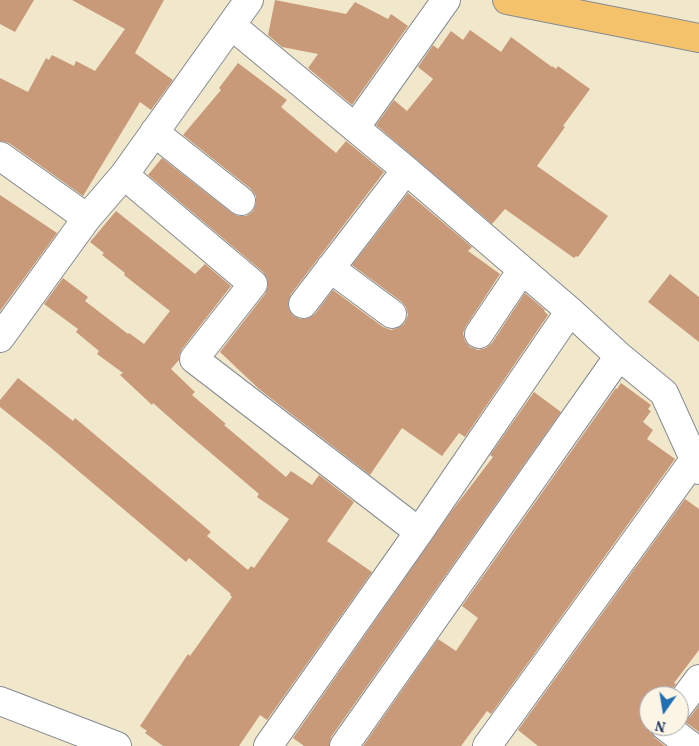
<!DOCTYPE html>
<html>
<head>
<meta charset="utf-8">
<style>
  body { margin:0 }
  #map { position:relative; width:699px; height:746px; overflow:hidden; background:#f1e7ca; font-family:Vollkorn,serif }
  canvas { display:block }
  .north { position:absolute; left:639px; top:686px; width:50px; height:50px; box-sizing:border-box; background:#fcf5e5; border:1px solid #a2a6af; border-radius:50%; rotate:193deg; font-size:14px; font-weight:700; line-height:20px; text-align:center; color:#1b2f5e }
  .north::after { content:''; display:block; margin:auto; width:18px; height:22px; background:#1f6fb2; clip-path:polygon(50% 0,100% 100%,50% 72%,0 100%) }
</style>
</head>
<body>
<div id="map">
<canvas width="699" height="746"></canvas>
<div class="north">N</div>
</div>
<script>
const ctx = document.querySelector('canvas').getContext('2d');
ctx.lineJoin = 'round';
function fill(path, color) {
  ctx.fillStyle = color;
  ctx.fill(path, 'evenodd');
}
function poly(rows) {
  const path = new Path2D();
  for (const r of rows) {
    path.moveTo(r[0], r[1]);
    for (let i = 2; i < r.length; i += 2) path.lineTo(r[i], r[i + 1]);
  }
  return path;
}
function strokePath(path, color, width, dash) {
  ctx.strokeStyle = color;
  ctx.lineWidth = width;
  ctx.lineCap = dash ? 'butt' : 'round';
  ctx.setLineDash(dash || []);
  ctx.stroke(path);
}
fill(poly([
  [0,0,34,0,15,32,0,24],
  [72,0,164,0,135,53,173,80,151,110,140,102,83,196,9,143,0,141,0,78,28,92,46,58,49,60,52,55,74,66,76,61,95,71,125,29],
  [275,0,346,14,355,2,388,19,391,14,408,26,352,105,308,68,318,54,282,47,268,35],
  [470,30,501,52,511,37,552,67,552,66,556,69,558,66,590,89,563,126,565,127,537,166,608,216,578,257,576,256,574,258,505,209,492,224,376,125,394,100,407,111,433,79,418,67,433,45,438,49,451,31,463,40],
  [238,63,287,100,281,107,336,153,346,141,384,172,291,294,288,302,289,310,293,316,300,319,309,318,315,314,333,290,383,327,391,330,398,328,404,324,408,315,406,307,402,302,352,265,408,193,472,247,468,251,500,274,466,326,463,333,465,341,470,347,478,350,486,348,492,343,525,293,545,310,544,311,548,315,465,437,459,433,442,456,402,428,370,475,259,389,220,352,265,294,268,286,267,278,263,272,148,175,162,158,232,213,238,216,246,216,253,211,256,203,256,196,251,189,183,135,221,90,219,88],
  [0,195,57,233,0,311],
  [116,211,195,274,205,264,231,286,182,349,179,356,179,360,171,369,195,392,192,395,226,424,224,425,286,477,291,471,312,485,319,475,354,502,327,541,372,572,267,720,260,715,239,746,163,746,145,733,147,731,140,726,188,654,190,656,232,597,230,595,231,594,189,558,186,562,50,447,0,407,0,400,18,378,73,421,75,418,211,532,207,536,248,570,251,566,254,568,289,519,257,497,259,494,179,426,153,403,152,405,120,375,123,373,97,354,99,351,76,332,78,329,44,304,63,278,88,297,85,301,128,334,129,333,144,344,170,311,124,275,125,273,102,255,104,253,90,242],
  [670,274,699,297,699,342,648,302],
  [621,383,651,405,648,409,651,411,643,422,653,430,647,439,675,459,491,714,487,711,461,746,363,746,438,639,456,651,478,618,462,606,616,388,617,389],
  [534,392,561,412,331,737,329,746,304,746,293,738,451,512,493,457,490,455],
  [685,499,699,509,699,650,674,683,676,684,667,696,649,696,649,726,650,731,655,738,665,746,538,746,518,730],
  [699,705,699,732,684,721,691,716]
]), '#c99a7a');
const minor = poly([
  [231,25,406,170,570,311,619,356,664,393,699,470],
  [355,128,446,0],
  [154,132,241,201],
  [0,156,87,218],
  [124,175,253,284,194,359,419,532],
  [330,268,392,314],
  [303,304,406,170],
  [479,334,522,270],
  [0,338,87,218,124,175,249,0],
  [0,701,117,746],
  [679,706,699,679],
  [665,726,691,746],
  [268,746,419,532,570,311],
  [344,746,619,356],
  [487,746,694,460]
]);
const major = poly([
  [507,0,699,38]
]);
strokePath(minor, '#868b94', 30);
strokePath(major, '#868b94', 30);
strokePath(minor, '#fff', 28);
strokePath(major, '#f3c26a', 28);
</script>
</body>
</html>
